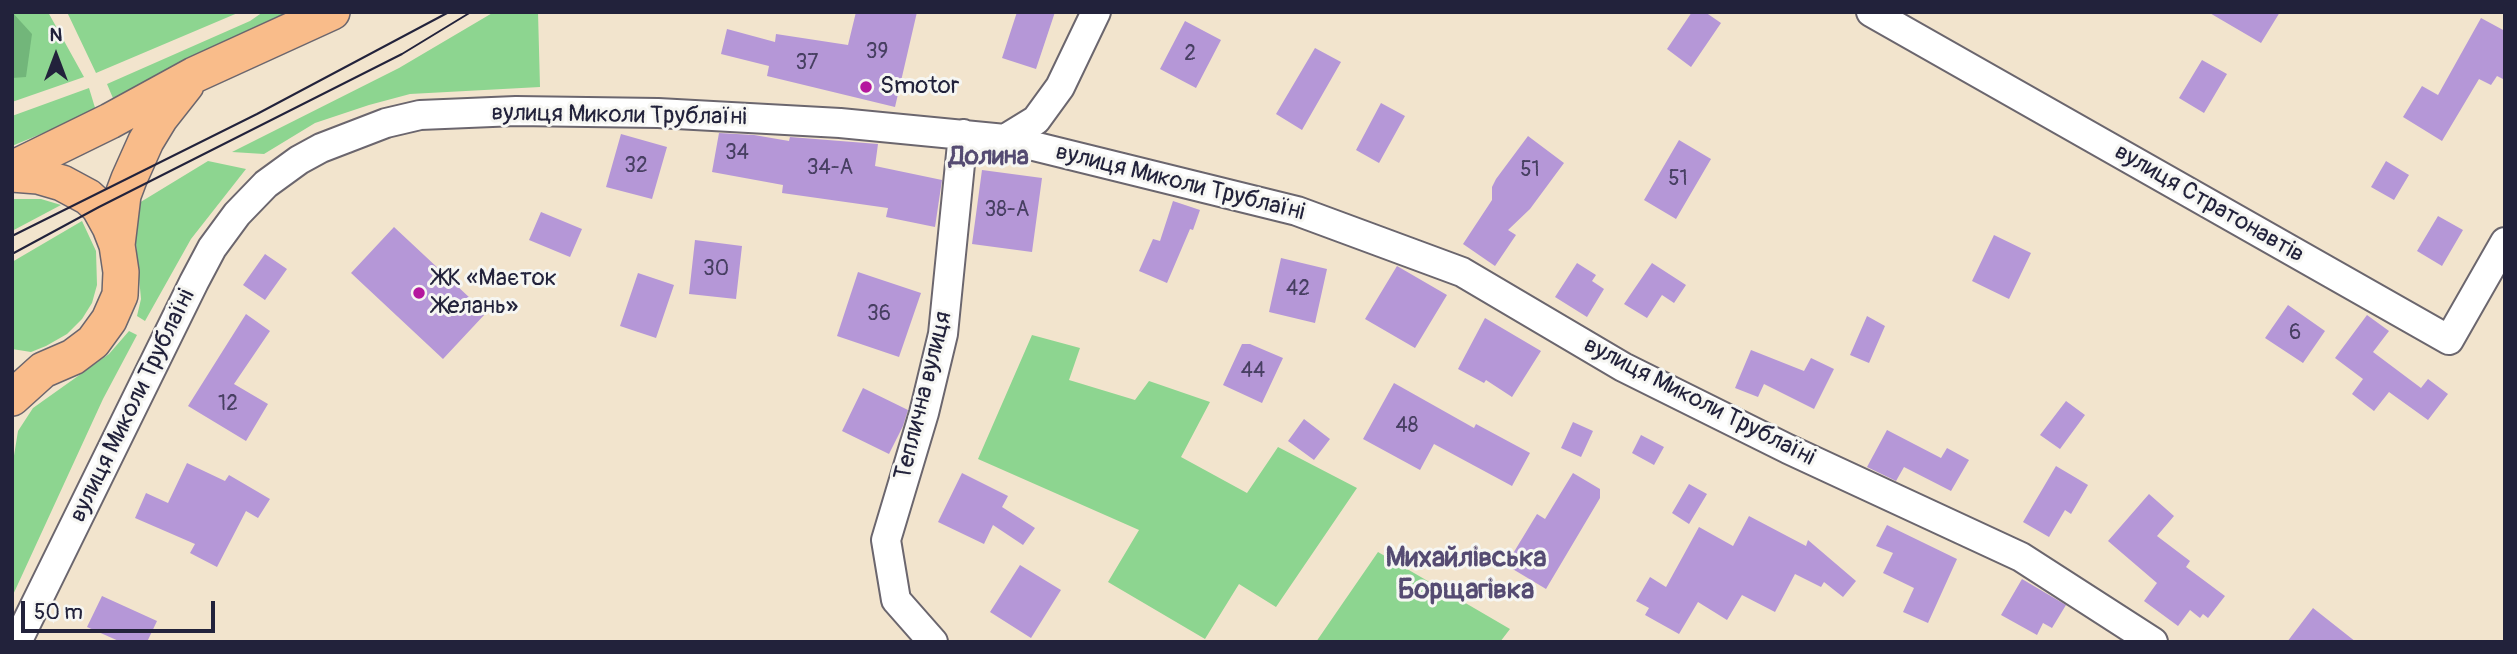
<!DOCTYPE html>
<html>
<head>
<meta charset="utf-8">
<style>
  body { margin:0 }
  #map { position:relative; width:2517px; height:654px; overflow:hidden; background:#f2e4cd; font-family:Pangolin,sans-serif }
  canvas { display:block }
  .frame { position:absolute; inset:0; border:14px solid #22223b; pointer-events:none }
  .north { position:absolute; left:21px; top:21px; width:70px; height:70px; -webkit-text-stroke:5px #f6f6f2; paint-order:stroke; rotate:0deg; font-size:19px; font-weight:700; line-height:28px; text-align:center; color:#22223b }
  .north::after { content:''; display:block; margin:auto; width:24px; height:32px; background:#22223b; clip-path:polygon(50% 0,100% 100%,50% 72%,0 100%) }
  .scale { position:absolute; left:21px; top:601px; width:194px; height:32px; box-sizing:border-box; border:4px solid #22223b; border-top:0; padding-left:9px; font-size:21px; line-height:24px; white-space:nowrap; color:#22223b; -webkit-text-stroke:5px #f6f6f2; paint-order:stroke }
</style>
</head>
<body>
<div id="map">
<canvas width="2517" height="654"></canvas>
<div class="frame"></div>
<div class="north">N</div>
<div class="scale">50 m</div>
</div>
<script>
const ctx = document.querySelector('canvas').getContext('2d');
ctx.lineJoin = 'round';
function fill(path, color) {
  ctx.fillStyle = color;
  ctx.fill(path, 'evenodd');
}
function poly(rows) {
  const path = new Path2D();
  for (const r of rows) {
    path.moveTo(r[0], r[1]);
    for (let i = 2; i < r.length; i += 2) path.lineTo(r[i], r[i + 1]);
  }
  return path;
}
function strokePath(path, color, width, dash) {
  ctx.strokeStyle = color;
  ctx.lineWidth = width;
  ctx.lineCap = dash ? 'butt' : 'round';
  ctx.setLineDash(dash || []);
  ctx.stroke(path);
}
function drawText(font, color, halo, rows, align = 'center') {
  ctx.font = font + ' Pangolin,sans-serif';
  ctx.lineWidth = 6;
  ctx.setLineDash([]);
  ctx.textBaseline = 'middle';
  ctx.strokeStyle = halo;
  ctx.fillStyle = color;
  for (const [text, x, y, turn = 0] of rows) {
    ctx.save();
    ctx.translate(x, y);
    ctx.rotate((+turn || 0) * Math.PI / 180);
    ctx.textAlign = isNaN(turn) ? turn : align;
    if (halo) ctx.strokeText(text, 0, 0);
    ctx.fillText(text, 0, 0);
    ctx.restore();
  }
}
fill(poly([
  [12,12,48,12,84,77,12,102],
  [67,12,240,12,96,73],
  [263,12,308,12,115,103,107,84,250,21],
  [494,12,538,12,540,87,410,94,369,105,315,123,264,154,232,152,399,68],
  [89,88,96,111,12,146,12,116],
  [208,161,246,169,191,239,145,321,137,316,141,299,135,233,139,203],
  [12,199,41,199,61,205,12,231],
  [82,221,96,251,97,285,92,303,82,319,67,334,46,346,31,352,12,349,12,262],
  [129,331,137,335,103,399,12,597,12,468,18,431,33,408,109,354],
  [1032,335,1080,348,1069,380,1135,400,1149,381,1210,402,1181,457,1247,493,1278,447,1357,488,1276,607,1239,584,1205,639,1108,582,1139,530,978,459],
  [1378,552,1510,629,1500,642,1316,642]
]), '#8dd590');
fill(poly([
  [12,12,32,34,26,77,12,78]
]), '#72b67a');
fill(poly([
  [856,12,917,12,895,107,767,76,769,66,721,54,727,29,775,42,776,34,848,45],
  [1017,12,1055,12,1036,69,1002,58],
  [1692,12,1705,12,1721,23,1691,67,1667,49],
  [2208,12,2280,12,2261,43],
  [2481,18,2505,31,2505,80,2497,76,2491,85,2479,79,2442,141,2403,117,2422,86,2438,95],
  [1185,21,1221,40,1196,88,1160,69],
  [1315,48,1341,62,1302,130,1276,114],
  [2202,60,2227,74,2204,113,2179,98],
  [1381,103,1405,116,1379,163,1356,150],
  [719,133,754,135,789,141,790,137,878,144,875,166,942,180,935,227,886,217,888,208,782,193,783,185,712,172],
  [621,134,667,147,652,199,606,187],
  [1528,136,1564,163,1530,209,1508,230,1516,235,1495,266,1463,244,1492,200,1492,187,1496,179],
  [1679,140,1711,159,1676,219,1644,200],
  [2386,161,2409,175,2394,200,2371,187],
  [982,170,1042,178,1032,252,972,244],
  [1173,201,1200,210,1193,230,1190,229,1167,283,1139,271,1153,239,1160,241],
  [541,212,582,229,570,257,529,240],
  [2438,216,2463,230,2442,266,2417,251],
  [394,227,486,313,443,359,351,273],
  [1994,235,2031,253,2009,299,1972,281],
  [695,240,742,246,736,299,689,294],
  [265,254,287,269,265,300,243,285],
  [1281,258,1327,269,1315,323,1269,312],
  [1577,263,1596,275,1592,281,1604,289,1587,317,1555,297],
  [1652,263,1686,285,1674,303,1662,295,1647,318,1624,304],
  [1397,266,1447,295,1415,348,1365,319],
  [858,272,921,293,899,357,837,336],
  [638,273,674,285,656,338,620,326],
  [2288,305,2325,331,2303,363,2265,338],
  [246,314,270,331,234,384,268,404,246,441,188,406],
  [2367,315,2389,331,2373,352,2421,388,2428,379,2448,394,2428,420,2389,392,2374,411,2352,394,2363,379,2335,358],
  [1867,316,1885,326,1869,363,1850,355],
  [1485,318,1541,351,1512,397,1486,380,1484,383,1458,369],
  [1242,344,1250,344,1283,358,1262,403,1223,385],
  [1751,350,1804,371,1811,358,1834,369,1814,409,1764,384,1758,397,1735,388],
  [1394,383,1474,428,1476,424,1530,453,1512,486,1434,444,1420,470,1363,439],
  [863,388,908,410,903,426,889,454,842,431],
  [2066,401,2085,415,2060,449,2040,435],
  [1304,419,1330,439,1314,460,1288,441],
  [1573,422,1593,431,1581,457,1561,448],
  [1887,430,1941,458,1947,448,1969,460,1951,491,1904,467,1896,481,1867,467],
  [1641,435,1664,447,1654,465,1632,453],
  [187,463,225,481,229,475,270,499,258,518,246,511,217,567,190,553,195,544,135,518,146,493,168,503],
  [2056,466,2088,485,2071,514,2065,510,2049,537,2023,522],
  [962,473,1008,496,1002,507,1035,528,1023,545,993,525,984,544,938,522],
  [1573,473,1600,489,1600,498,1546,589,1506,565,1537,514,1545,519],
  [1689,484,1707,494,1689,524,1672,513],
  [2149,494,2174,516,2157,536,2190,561,2186,567,2225,596,2208,618,2203,614,2200,618,2190,610,2178,626,2144,601,2157,583,2108,541],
  [1749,516,1806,546,1808,540,1856,581,1843,597,1824,582,1821,587,1795,574,1775,612,1742,595,1727,620,1698,602,1679,634,1645,615,1649,608,1636,601,1650,577,1666,587,1699,527,1733,546],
  [1887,525,1957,559,1928,623,1903,612,1914,588,1883,573,1893,553,1876,546],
  [1020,565,1061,590,1031,638,990,612],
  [2022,579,2066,605,2052,628,2043,623,2037,635,2001,615],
  [102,596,157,621,147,642,121,642,87,627],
  [2313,608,2356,642,2287,642]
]), '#b597d7');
const minor = poly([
  [1871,12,2449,340,2505,242],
  [1005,139,1036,120,1060,87,1096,12],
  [17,642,194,282,212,248,237,214,266,184,299,160,321,148,386,123,420,115,516,111,658,113,840,123,1005,139,1297,211,1462,272,1623,367,1788,449,2021,557,2153,642],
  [933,642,896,600,886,540,924,413,943,334,963,134]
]);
const major = poly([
  [12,169,110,121,194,75,332,12],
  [12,174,38,176,62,183,88,197,99,207,110,227,117,245,121,272,120,295,109,320,93,342,73,357,43,370,12,398],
  [117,245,123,195,129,179,146,141,160,118,186,85]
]);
strokePath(minor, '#6b666e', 32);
strokePath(major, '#6b666e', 38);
strokePath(minor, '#fff', 28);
strokePath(major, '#f9bc8a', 35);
strokePath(poly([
  [12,236,257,114,449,12],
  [12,254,99,207,402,54,471,12]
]), '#22223b', 2);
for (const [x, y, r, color] of [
  [866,87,7,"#b5179e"],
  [419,293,7,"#b5179e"]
]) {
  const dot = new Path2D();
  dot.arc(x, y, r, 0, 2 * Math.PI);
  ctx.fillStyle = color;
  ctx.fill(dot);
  strokePath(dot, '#f6f6f2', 2.5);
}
drawText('21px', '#473f62', null, [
  ["39",877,53],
  ["2",1190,55],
  ["37",807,64],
  ["34",737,154],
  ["32",636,167],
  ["34-А",830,169],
  ["51",1530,171],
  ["51",1678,180],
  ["38-А",1007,211],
  ["30",716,270],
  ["42",1298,290],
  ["36",879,315],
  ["6",2295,334],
  ["44",1253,372],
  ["12",228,405],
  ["48",1407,427]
]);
drawText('24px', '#22223b', '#f6f6f2', [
  ["Smotor",880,87],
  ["ЖК «Маєток",433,279],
  ["Желань»",433,307]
], 'left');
drawText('24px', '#22223b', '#f6f6f2', [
  ["вулиця Миколи Трублаїні",619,116,1],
  ["вулиця Миколи Трублаїні",1180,183,14],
  ["вулиця Стратонавтів",2209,204,30],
  ["Теплична вулиця",924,396,-76],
  ["вулиця Миколи Трублаїні",1699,402,27],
  ["вулиця Миколи Трублаїні",133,406,-64]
]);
drawText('bold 26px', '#554b72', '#f6f6f2', [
  ["Долина",989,157]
]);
drawText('bold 28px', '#554b72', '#f6f6f2', [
  ["Михайлівська",1466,559],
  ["Борщагівка",1466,591]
]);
</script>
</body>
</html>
